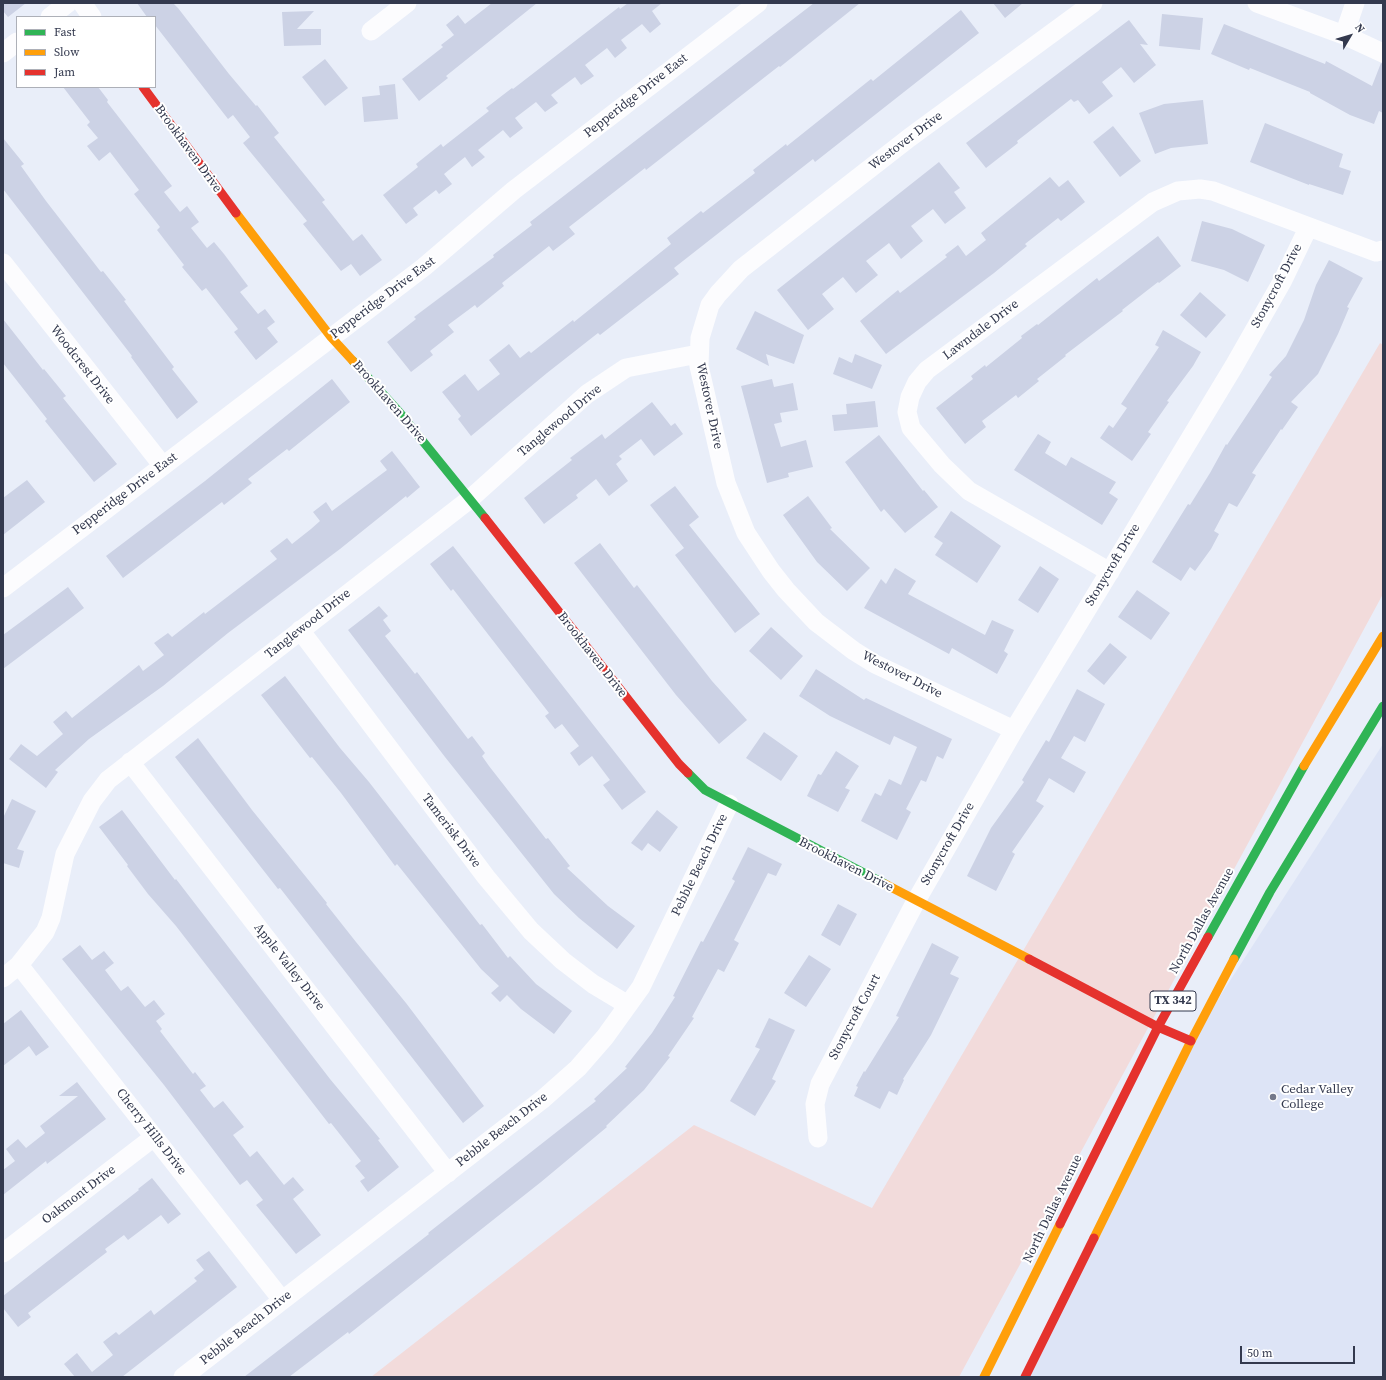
<!DOCTYPE html>
<html>
<head>
<meta charset="utf-8">
<style>
  body { margin:0 }
  #map { position:relative; width:1386px; height:1380px; overflow:hidden; background:#e9eef9; font-family:"Source Serif 4",serif }
  canvas { display:block }
  .frame { position:absolute; inset:0; border:4px solid #33394e; pointer-events:none }
  .legend { position:absolute; left:16px; top:16px; width:140px; height:72px; box-sizing:border-box; background:#fff; border:1px solid #adb0b8; margin:0; padding:5px 7px; list-style:none; font-size:12px; color:#33394e }
  .legend li { display:flex; align-items:center; gap:8px; height:20px }
  .legend b { width:20px; border:1px solid #adb0b8 }
  .north { position:absolute; left:1330px; top:16px; width:40px; height:40px; -webkit-text-stroke:3px #fff; paint-order:stroke; rotate:52deg; font-size:11px; font-weight:700; line-height:16px; text-align:center; color:#33394e }
  .north::after { content:''; display:block; margin:auto; width:14px; height:18px; background:#33394e; clip-path:polygon(50% 0,100% 100%,50% 72%,0 100%) }
  .scale { position:absolute; left:1240px; top:1346px; width:115px; height:18px; box-sizing:border-box; border:2px solid #33394e; border-top:0; padding-left:5px; font-size:12px; line-height:14px; white-space:nowrap; color:#33394e; -webkit-text-stroke:3px #fff; paint-order:stroke }
</style>
</head>
<body>
<div id="map">
<canvas width="1386" height="1380"></canvas>
<div class="frame"></div>
<ul class="legend">
<li><b style="height:5px;background:#30b455"></b>Fast</li>
<li><b style="height:5px;background:#ff9f0a"></b>Slow</li>
<li><b style="height:5px;background:#e5322d"></b>Jam</li>
</ul>
<div class="north">N</div>
<div class="scale">50 m</div>
</div>
<script>
const ctx = document.querySelector('canvas').getContext('2d');
ctx.lineJoin = 'round';
function fill(path, color) {
  ctx.fillStyle = color;
  ctx.fill(path, 'evenodd');
}
function poly(rows) {
  const path = new Path2D();
  for (const r of rows) {
    path.moveTo(r[0], r[1]);
    for (let i = 2; i < r.length; i += 2) path.lineTo(r[i], r[i + 1]);
  }
  return path;
}
function strokePath(path, color, width, dash) {
  ctx.strokeStyle = color;
  ctx.lineWidth = width;
  ctx.lineCap = dash ? 'butt' : 'round';
  ctx.setLineDash(dash || []);
  ctx.stroke(path);
}
function drawText(font, color, halo, rows, align = 'center') {
  ctx.font = font + ' "Source Serif 4",serif';
  ctx.lineWidth = 4;
  ctx.setLineDash([]);
  ctx.textBaseline = 'middle';
  ctx.strokeStyle = halo;
  ctx.fillStyle = color;
  for (const [text, x, y, turn = 0] of rows) {
    ctx.save();
    ctx.translate(x, y);
    ctx.rotate((+turn || 0) * Math.PI / 180);
    ctx.textAlign = isNaN(turn) ? turn : align;
    if (halo) ctx.strokeText(text, 0, 0);
    ctx.fillText(text, 0, 0);
    ctx.restore();
  }
}
fill(poly([
  [1383,744,1383,1377,1025,1377,1191,1041]
]), '#dde4f6');
fill(poly([
  [1380,343,1383,345,1383,594,959,1377,371,1377,694,1125,872,1208]
]), '#f2dbdb');
fill(poly([
  [3,3,26,3,8,17,3,11],
  [137,3,173,3,178,8,229,74,256,106,257,105,279,133,274,137,325,200,322,202,353,241,362,234,382,260,360,276,351,264,341,271,303,224,307,221,243,143,250,137,233,115,228,119,155,25,155,17,147,17],
  [492,3,537,3,446,76,448,78,419,101,402,79,443,47,441,45,454,35,446,25,458,15,465,24],
  [628,3,662,3,652,11,661,24,650,33,642,24,621,40,627,48,615,58,607,48,585,65,594,76,581,85,575,77,551,95,558,103,545,112,536,102,515,118,523,128,510,138,503,130,478,150,485,157,472,167,465,157,444,174,452,184,439,194,436,190,413,208,418,215,406,224,383,195,418,167,416,164,441,144,443,147,489,111,486,108,512,88,513,89,619,7,620,9],
  [814,3,860,3,780,67,779,66,646,170,645,168,569,227,575,234,553,251,549,246,502,283,504,286,477,308,475,305,448,325,454,332,430,351,433,355,411,372,387,342,416,319,414,317,494,257,493,255,532,225,530,222],
  [993,3,1023,3,1005,18],
  [961,10,979,33,815,162,813,159,674,268,679,274,600,335,598,333,547,373,471,436,458,419,461,416,442,392,465,374,478,391,500,374,489,360,509,344,520,358,529,351,531,353,573,320,574,322,671,244,667,238,701,211,703,213,755,173,753,170,786,144,787,146,871,79,873,81],
  [314,11,297,29,321,29,321,45,284,46,282,12],
  [1162,14,1203,18,1200,50,1159,46],
  [1129,20,1148,45,1140,44,1156,65,1134,83,1121,67,1102,82,1113,96,1089,114,1078,100,1074,102,1071,99,1017,141,1018,143,986,168,966,143],
  [1224,24,1325,64,1326,61,1372,86,1381,63,1383,64,1383,113,1379,111,1374,124,1350,115,1310,93,1310,92,1250,68,1249,70,1211,54],
  [325,59,348,88,325,106,302,77],
  [395,84,398,119,364,122,362,97,380,95,379,86],
  [63,87,98,87,108,100,107,102,172,186,164,192,180,212,187,206,199,222,191,228,207,248,214,242,224,254,248,286,240,292,258,314,265,309,275,322,267,328,278,342,256,360,234,332,238,329,206,288,202,291,182,267,184,265,157,230,160,227,134,194,139,190,110,152,99,161,87,146,98,138,87,125,90,122],
  [1203,100,1208,144,1171,148,1155,154,1139,113,1164,104],
  [1265,123,1343,154,1339,167,1351,171,1343,195,1309,184,1309,185,1250,162],
  [1113,126,1141,161,1120,177,1093,142],
  [3,138,24,164,21,166,46,201,101,272,103,271,126,300,124,301,174,367,172,369,198,402,177,419,131,357,132,356,3,189],
  [939,162,960,188,954,192,966,208,945,224,933,209,911,226,923,241,901,259,889,243,866,261,878,275,856,293,843,277,822,294,834,309,808,330,777,290],
  [1050,177,1059,187,1068,180,1085,202,1061,221,1058,218,1025,244,1027,246,994,273,886,354,860,321,898,290,900,293,947,257,945,255,958,245,966,256,986,240,981,233],
  [1202,221,1232,229,1265,245,1248,282,1224,270,1191,261],
  [1158,236,1181,266,1159,283,1158,282,1122,310,1123,311,1065,355,1066,356,1037,379,1039,381,1018,398,1016,395,982,421,986,427,965,444,936,408,973,379,971,376,985,365,986,367,1022,338,1021,336,1037,324,1038,325,1097,278,1099,281],
  [1329,260,1363,278,1347,307,1349,308,1338,334,1318,374,1291,402,1298,407,1282,430,1281,429,1252,473,1256,475,1248,489,1237,507,1229,503,1214,531,1219,534,1211,549,1195,571,1190,567,1181,581,1152,562,1188,504,1190,505,1210,473,1226,444,1227,445,1272,377,1269,375,1286,356,1304,320,1316,285],
  [1200,292,1226,315,1206,338,1180,315],
  [755,311,804,335,794,364,766,354,769,366,736,349],
  [3,319,43,370,44,369,66,396,63,398,117,464,94,482,45,421,47,419,3,363],
  [1163,330,1201,352,1193,366,1167,401,1169,402,1148,432,1151,434,1132,461,1100,438,1109,425,1113,428,1127,408,1121,404,1159,347,1155,345],
  [855,354,882,365,872,389,833,374,839,357,852,363],
  [332,379,350,402,289,451,287,449,248,479,252,483,224,505,222,502,123,578,106,556,205,481],
  [772,379,774,387,793,383,798,410,780,413,782,422,774,424,781,447,806,440,813,467,788,473,789,477,767,483,741,386],
  [875,401,878,427,834,431,832,415,847,414,846,404],
  [652,402,671,426,675,423,683,434,654,456,641,439,619,456,622,459,616,464,628,481,609,496,596,479,576,495,578,498,544,524,524,498,572,460,570,458,602,434,605,439],
  [1038,434,1051,442,1045,453,1066,466,1071,457,1116,482,1109,493,1118,499,1102,525,1014,470],
  [879,435,923,491,924,490,938,507,905,533,884,509,881,512,845,462],
  [392,451,420,487,407,498,406,496,340,549,228,633,163,686,89,739,55,770,58,772,46,788,9,759,21,744,37,756,63,734,53,722,66,711,72,718,139,665,143,671,164,655,154,643,168,633,172,637,204,612,205,614,277,559,270,551,287,538,292,544,311,529,320,521,313,512,326,502,332,511,387,470,380,461],
  [27,480,45,502,3,535,3,498],
  [675,486,699,517,689,525,760,614,735,633,675,555,684,548,650,505],
  [808,496,832,528,830,529,870,568,847,591,817,562,783,515],
  [951,511,1001,546,977,583,935,555,943,543,934,537],
  [600,543,634,588,637,585,712,681,747,720,719,744,676,695,574,563],
  [453,546,646,792,622,810,603,785,610,780,592,756,579,766,570,753,579,746,562,724,555,729,545,716,549,713,453,589,451,591,430,564],
  [1040,566,1059,579,1038,613,1018,600],
  [895,568,916,581,908,594,985,635,992,620,1014,630,1004,651,1008,654,997,674,952,648,949,654,864,608,881,579,886,584],
  [68,587,84,608,3,669,3,635],
  [1137,590,1170,613,1151,640,1118,617],
  [379,606,388,616,383,620,391,631,385,636,415,674,417,672,468,739,472,736,485,753,482,756,489,766,546,839,548,838,570,866,567,868,608,906,635,926,617,949,579,918,554,894,445,757,348,630],
  [771,627,803,656,781,680,749,651],
  [1110,643,1127,657,1104,685,1087,671],
  [816,669,864,700,866,698,952,739,943,759,937,756,926,782,921,780,906,809,911,812,897,840,861,821,875,793,881,796,889,779,901,785,917,747,894,736,890,745,830,716,799,696],
  [285,676,340,748,369,782,480,925,482,924,508,958,510,956,536,984,572,1011,554,1034,521,1009,507,995,500,1002,491,993,499,986,481,969,397,864,395,866,341,793,312,757,310,758,261,695],
  [1077,689,1105,704,1085,742,1074,736,1061,758,1086,772,1074,793,1049,778,1036,801,1044,806,1012,852,1015,854,996,891,967,876,991,828,1024,782,1022,780,1046,740,1049,742],
  [764,732,798,756,781,781,746,758],
  [198,738,252,810,327,903,326,904,356,942,406,1003,484,1106,463,1123,280,888,278,889,175,757],
  [836,751,859,766,845,788,850,790,838,812,807,796,818,774,821,775],
  [12,799,36,811,17,849,24,851,19,868,3,863,3,818],
  [122,810,175,880,176,879,330,1079,380,1139,378,1140,399,1167,368,1192,360,1181,365,1178,355,1166,361,1161,331,1123,329,1124,176,926,148,894,127,866,128,865,99,827],
  [657,810,678,827,660,852,648,843,642,851,631,843],
  [748,847,782,864,776,876,768,873,734,940,739,943,724,972,718,969,692,1017,694,1018,668,1056,670,1057,644,1090,606,1126,607,1127,541,1182,349,1334,348,1332,289,1377,244,1377,429,1234,428,1233,596,1101,594,1099,627,1068,625,1067,652,1033,675,997,673,996,701,941,703,942,735,881,732,879],
  [838,904,857,914,840,946,821,935],
  [932,943,959,957,950,974,959,978,931,1035,903,1079,904,1080,897,1095,889,1091,880,1109,854,1096,858,1087,856,1086,864,1071,865,1072,899,1017,896,1016],
  [80,945,92,960,104,951,114,963,105,970,121,991,128,986,145,1007,154,1000,165,1014,156,1021,162,1029,160,1031,193,1074,195,1072,206,1086,200,1090,214,1108,223,1101,244,1127,233,1135,250,1157,257,1151,284,1185,293,1177,304,1190,293,1199,321,1235,296,1254,256,1205,263,1200,247,1180,240,1185,164,1085,62,959],
  [809,955,831,969,806,1007,784,993],
  [21,1010,49,1047,36,1056,29,1046,3,1066,3,1024],
  [769,1018,795,1030,772,1079,776,1081,755,1116,730,1101,760,1049,755,1047],
  [77,1082,106,1119,47,1164,46,1161,3,1195,3,1170,15,1161,6,1149,18,1139,26,1148,45,1133,40,1126,78,1096,59,1096],
  [152,1178,181,1214,168,1224,161,1215,128,1240,124,1235,105,1249,107,1252,28,1313,31,1317,18,1327,3,1308,3,1296,139,1190,138,1189],
  [209,1251,237,1287,122,1377,75,1377,64,1364,77,1353,92,1372,113,1355,103,1342,116,1332,119,1335,151,1310,154,1315,197,1281,194,1278,204,1270,196,1260]
]), '#ccd2e5');
strokePath(poly([
  [82,3,92,17],
  [1257,3,1344,35,1383,53],
  [50,17,68,3],
  [371,31,407,3],
  [1344,35,1355,3],
  [3,53,17,42],
  [3,263,163,466],
  [1110,572,969,491,942,465,911,428,907,412,910,397,917,382,927,370,1153,202,1178,191,1200,189,1213,191,1376,252,1383,250],
  [3,588,424,267,514,190,758,3],
  [300,630,486,877,531,931,563,961,593,984,628,1005],
  [1014,730,875,664,854,651,816,622,786,590,771,571,746,533,726,483,699,366,700,338,710,305,718,294,741,269,909,138,1093,3],
  [130,762,448,1173],
  [19,965,282,1300],
  [3,978,19,965,45,932,51,918,65,854,92,801,108,780,470,499,587,394,626,368,698,354],
  [818,1138,815,1104,820,1084,916,901,1014,730,1234,366,1283,280,1308,228],
  [3,1253,154,1137],
  [183,1377,543,1099,578,1068,605,1037,641,987,729,804]
]), '#fcfcfe', 19);
strokePath(poly([
  [353,361,400,413,485,518],
  [688,773,705,790,885,884],
  [1208,937,1304,766],
  [1234,959,1270,892,1383,706]
]), '#30b455', 9);
strokePath(poly([
  [236,213,331,337,353,361],
  [1304,766,1383,636],
  [885,884,1029,959],
  [1094,1238,1191,1041,1234,959],
  [984,1377,1060,1224]
]), '#ff9f0a', 9);
strokePath(poly([
  [143,87,236,213],
  [485,518,679,764,688,773],
  [1029,959,1158,1027,1191,1041],
  [1060,1224,1158,1027,1208,937],
  [1025,1377,1094,1238]
]), '#e5322d', 9);
for (const [x, y, r, color] of [
  [1273,1097,4,"#73788a"]
]) {
  const dot = new Path2D();
  dot.arc(x, y, r, 0, 2 * Math.PI);
  ctx.fillStyle = color;
  ctx.fill(dot);
  strokePath(dot, '#fff', 1.5);
}
for (const [x, y, w] of [
  [1173,1001,46]
]) {
  const box = new Path2D();
  box.roundRect(x - w / 2, y - 10, w, 20, 3);
  ctx.fillStyle = '#fff';
  ctx.fill(box);
  strokePath(box, '#33394e', 1);
}
drawText('bold 12px', '#33394e', null, [
  ["TX 342",1173,1001]
]);
drawText('13px', '#33394e', '#fff', [
  ["Pepperidge Drive East",636,96,-38],
  ["Westover Drive",906,141,-37],
  ["Brookhaven Drive",188,149,54],
  ["Stonycroft Drive",1277,286,-62],
  ["Pepperidge Drive East",383,298,-37],
  ["Lawndale Drive",981,330,-37],
  ["Woodcrest Drive",82,365,52],
  ["Brookhaven Drive",389,402,49],
  ["Westover Drive",709,406,78],
  ["Tanglewood Drive",560,421,-40],
  ["Pepperidge Drive East",125,494,-37],
  ["Stonycroft Drive",1113,565,-59],
  ["Tanglewood Drive",308,624,-38],
  ["Brookhaven Drive",592,655,52],
  ["Westover Drive",902,675,27],
  ["Tamerisk Drive",451,831,53],
  ["Stonycroft Drive",948,844,-60],
  ["Pebble Beach Drive",700,865,-64],
  ["Brookhaven Drive",846,865,27],
  ["North Dallas Avenue",1202,921,-61],
  ["Apple Valley Drive",289,967,52],
  ["Stonycroft Court",855,1017,-62],
  ["Pebble Beach Drive",502,1130,-38],
  ["Cherry Hills Drive",151,1132,52],
  ["Oakmont Drive",79,1195,-37],
  ["North Dallas Avenue",1053,1209,-64],
  ["Pebble Beach Drive",246,1328,-38]
]);
drawText('13px', '#33394e', '#fff', [
  ["Cedar Valley",1281,1090],
  ["College",1281,1105]
], 'left');
</script>
</body>
</html>
